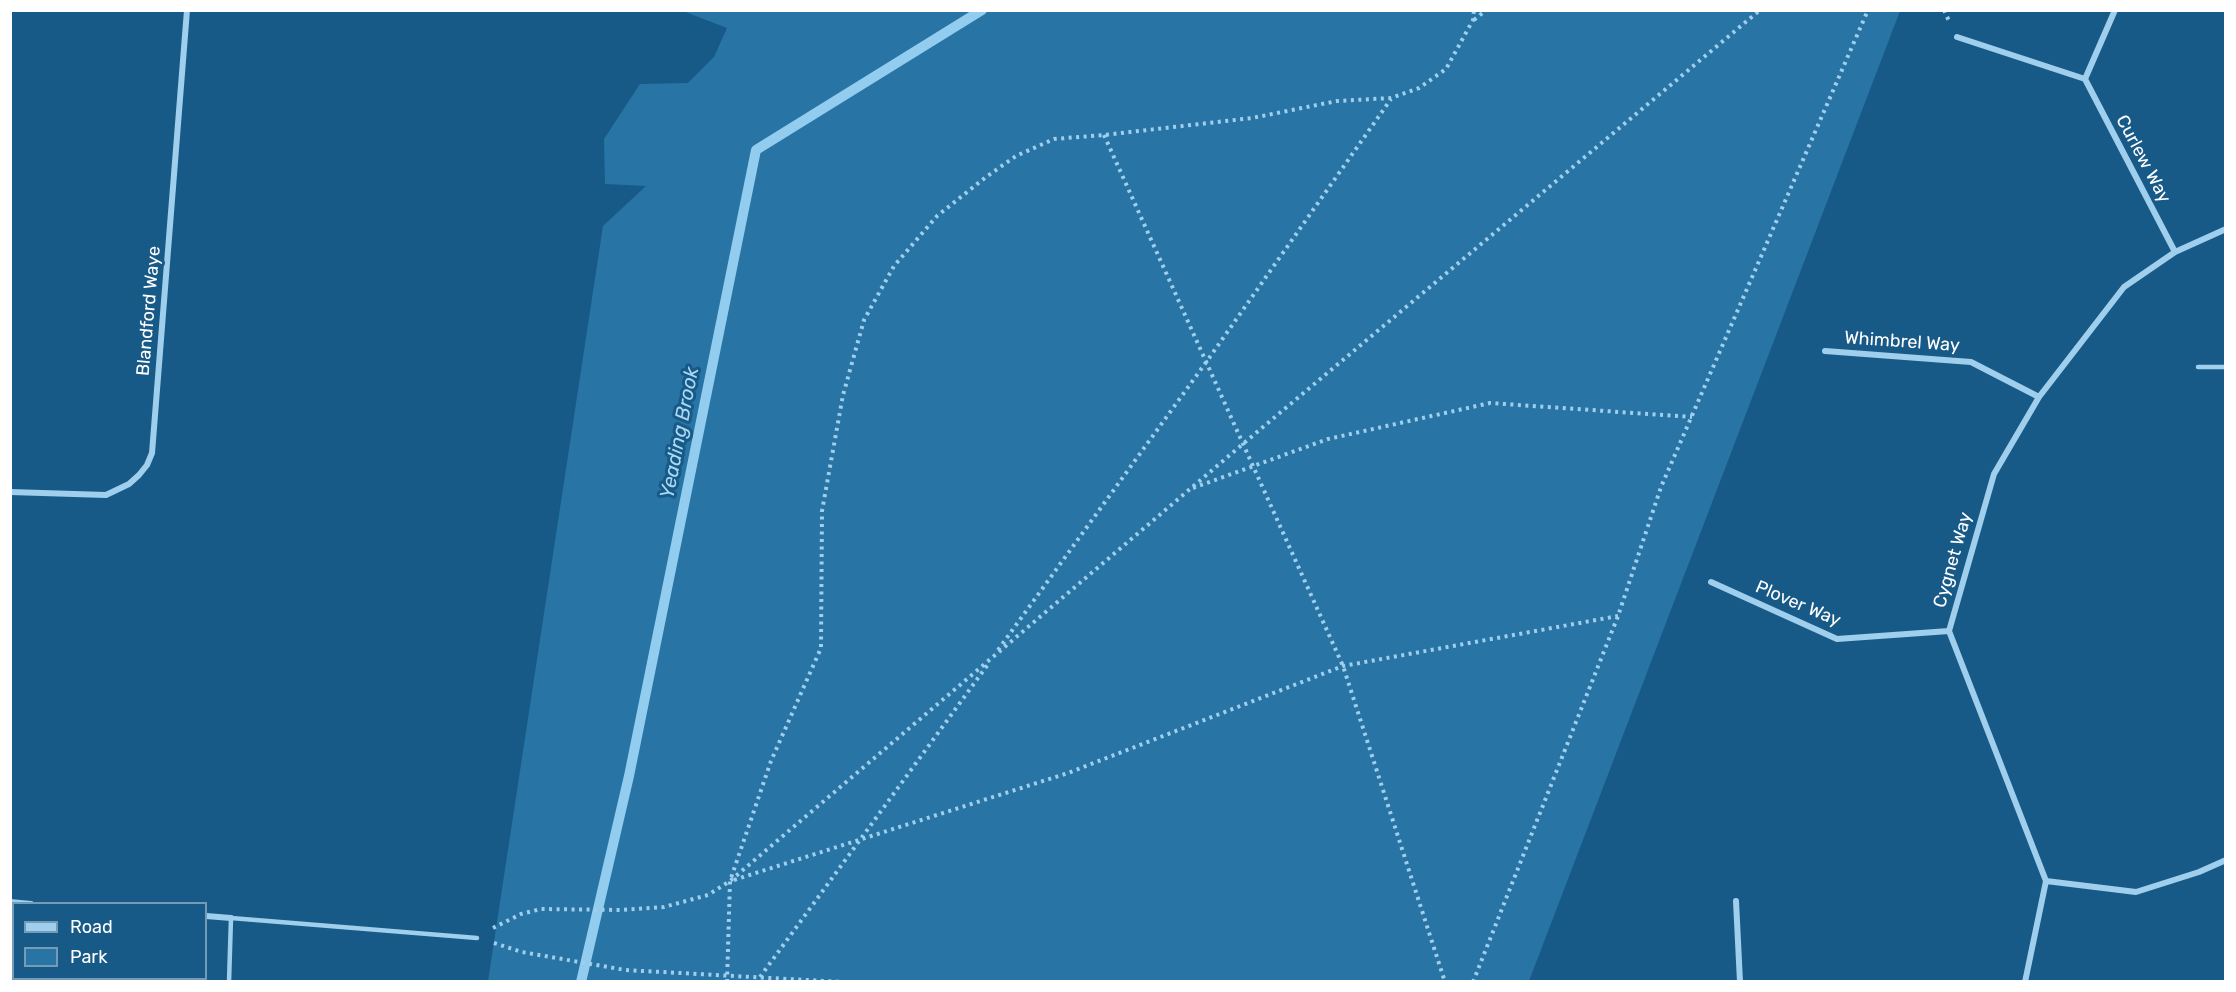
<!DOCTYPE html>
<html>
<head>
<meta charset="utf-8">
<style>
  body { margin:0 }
  #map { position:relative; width:2236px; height:992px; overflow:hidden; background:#185a87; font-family:Rubik,sans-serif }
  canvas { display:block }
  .frame { position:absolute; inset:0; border:12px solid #fff; pointer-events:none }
  .legend { position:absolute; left:12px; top:902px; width:195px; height:78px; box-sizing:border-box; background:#185a87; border:2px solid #749cb7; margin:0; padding:8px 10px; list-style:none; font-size:18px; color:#fff }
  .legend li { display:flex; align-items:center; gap:12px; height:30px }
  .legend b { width:30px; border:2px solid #749cb7 }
</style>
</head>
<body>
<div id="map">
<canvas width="2236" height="992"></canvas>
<div class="frame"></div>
<ul class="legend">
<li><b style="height:8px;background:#a0cfed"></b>Road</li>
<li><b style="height:16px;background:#2874a4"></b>Park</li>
</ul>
</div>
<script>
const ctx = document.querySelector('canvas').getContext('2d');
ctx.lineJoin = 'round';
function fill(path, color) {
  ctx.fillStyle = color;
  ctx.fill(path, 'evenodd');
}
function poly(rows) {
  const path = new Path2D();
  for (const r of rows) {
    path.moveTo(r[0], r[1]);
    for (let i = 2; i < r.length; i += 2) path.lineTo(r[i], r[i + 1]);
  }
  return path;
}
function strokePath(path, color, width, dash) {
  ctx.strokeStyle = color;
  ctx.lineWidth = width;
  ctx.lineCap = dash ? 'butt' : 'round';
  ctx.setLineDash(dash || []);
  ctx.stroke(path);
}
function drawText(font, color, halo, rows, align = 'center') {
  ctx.font = font + ' Rubik,sans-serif';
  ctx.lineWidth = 6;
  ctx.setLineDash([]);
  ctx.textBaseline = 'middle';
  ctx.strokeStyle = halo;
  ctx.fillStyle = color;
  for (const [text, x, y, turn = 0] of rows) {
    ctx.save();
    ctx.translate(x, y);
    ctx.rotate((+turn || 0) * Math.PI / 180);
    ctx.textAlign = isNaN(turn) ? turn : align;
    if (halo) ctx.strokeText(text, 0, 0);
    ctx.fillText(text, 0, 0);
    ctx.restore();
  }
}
fill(poly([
  [683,11,1900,11,1529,981,488,981,603,226,646,186,605,184,604,139,640,84,688,83,714,57,727,28]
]), '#2874a4');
strokePath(poly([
  [581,982,629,776,756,150,982,10]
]), '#92ccef', 10);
strokePath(poly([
  [1944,10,1949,21],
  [1474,20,1486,10],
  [1104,135,1343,666,1445,982],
  [1193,488,1328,439,1490,403,1692,417],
  [998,650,1207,361,1391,99],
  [734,880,1068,773,1343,666,1618,616],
  [493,928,521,914,541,909,621,910,664,907,708,895,730,881,1244,443,1760,10],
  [494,943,522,952,625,970,843,982],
  [760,977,989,663],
  [727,982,730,881,771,761,821,648,822,511,843,395,864,320,894,266,937,216,986,177,1016,156,1054,139,1104,135,1252,118,1337,101,1391,98,1419,88,1446,69,1473,20,1474,10],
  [1473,982,1618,616,1661,487,1868,10]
]), '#a0cfed', 4, [3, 4.5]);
strokePath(poly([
  [2198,367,2226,367],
  [229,982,231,918,477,938]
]), '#a0cfed', 4.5);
strokePath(poly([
  [2115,10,2085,79,2175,252],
  [1957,37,2085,79],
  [1825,351,1971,362,2039,397],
  [10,492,106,495,129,484,139,475,147,465,152,453,187,10],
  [1711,582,1837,639,1949,631],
  [2046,881,2136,892,2199,872,2226,860],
  [1736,901,1740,982],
  [10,902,31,904],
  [206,916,231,918],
  [2025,982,2046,881,1949,631,1994,474,2039,397,2124,287,2175,252,2226,229]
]), '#a0cfed', 6);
drawText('18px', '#fff', '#185a87', [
  ["Curlew Way",2143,159,62],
  ["Blandford Waye",149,311,-85],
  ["Whimbrel Way",1902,342,4],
  ["Cygnet Way",1953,560,-74],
  ["Plover Way",1798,604,23]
]);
drawText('italic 20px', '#abd8f4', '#185a87', [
  ["Yeading Brook",680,433,-79]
]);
</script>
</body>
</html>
